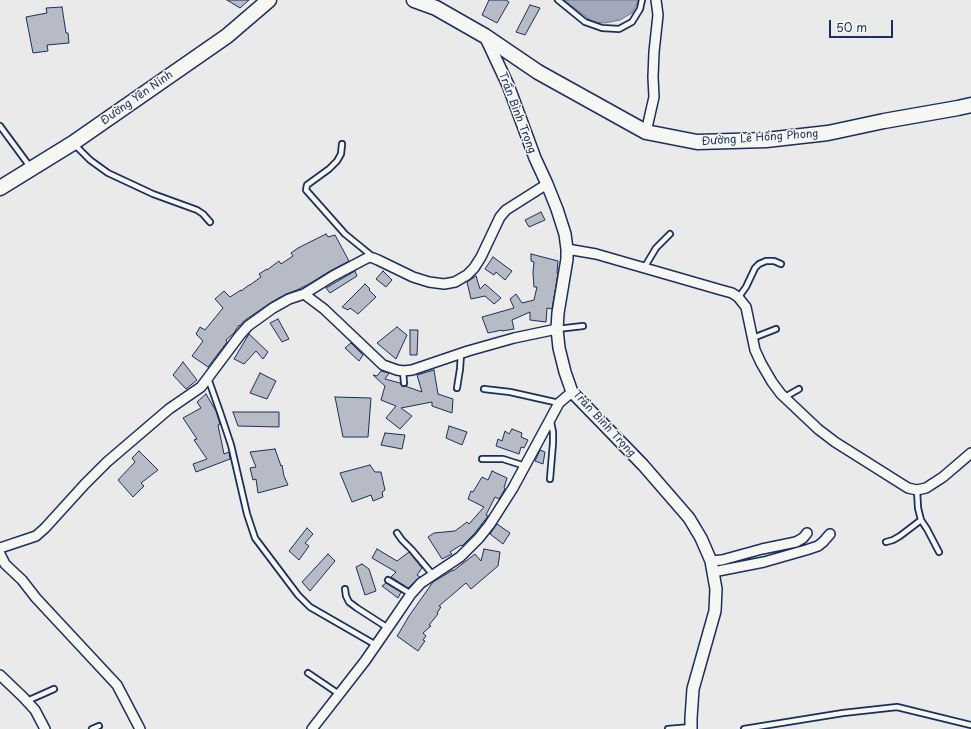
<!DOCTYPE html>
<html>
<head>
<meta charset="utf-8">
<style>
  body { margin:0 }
  #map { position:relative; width:971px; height:729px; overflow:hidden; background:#e9eae9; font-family:"Playpen Sans",sans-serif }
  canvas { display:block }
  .scale { position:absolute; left:829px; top:20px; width:64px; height:18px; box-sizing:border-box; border:2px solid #1b2f5e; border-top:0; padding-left:5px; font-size:12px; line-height:14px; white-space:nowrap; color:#1b2f5e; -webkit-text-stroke:3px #f6f6f2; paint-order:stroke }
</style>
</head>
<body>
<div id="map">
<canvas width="971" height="729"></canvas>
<div class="scale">50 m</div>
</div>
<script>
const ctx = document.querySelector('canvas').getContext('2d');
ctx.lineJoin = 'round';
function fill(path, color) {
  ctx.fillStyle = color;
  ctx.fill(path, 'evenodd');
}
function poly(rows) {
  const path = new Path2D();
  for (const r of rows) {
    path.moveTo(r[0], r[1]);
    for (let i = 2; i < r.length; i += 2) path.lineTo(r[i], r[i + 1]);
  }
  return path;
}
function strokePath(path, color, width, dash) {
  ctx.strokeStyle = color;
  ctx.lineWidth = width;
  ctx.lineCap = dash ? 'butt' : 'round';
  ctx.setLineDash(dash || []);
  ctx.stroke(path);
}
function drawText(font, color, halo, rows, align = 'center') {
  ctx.font = font + ' "Playpen Sans",sans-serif';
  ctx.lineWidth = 3;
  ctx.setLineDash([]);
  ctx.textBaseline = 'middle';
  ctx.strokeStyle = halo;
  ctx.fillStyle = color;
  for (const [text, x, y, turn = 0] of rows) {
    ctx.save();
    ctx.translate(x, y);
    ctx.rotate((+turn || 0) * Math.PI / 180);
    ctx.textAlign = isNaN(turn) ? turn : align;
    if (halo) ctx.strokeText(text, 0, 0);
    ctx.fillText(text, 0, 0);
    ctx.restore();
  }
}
const water = poly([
  [564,0,639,0,632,13,620,20,605,23,593,22,564,0]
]);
fill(water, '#a2aaba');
strokePath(water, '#6c7995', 1);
const building = poly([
  [227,0,249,0,240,8,227,0],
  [489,0,506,0,509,2,497,23,482,15,489,0],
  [530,5,540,8,525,35,516,32,530,5],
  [62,7,66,33,68,33,69,43,47,45,48,51,33,53,26,17,47,13,46,8,62,7],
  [541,212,545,220,529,227,525,220,541,212],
  [326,234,328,237,335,235,349,261,330,271,309,284,297,290,286,294,270,303,244,321,240,326,239,325,234,333,226,340,227,342,208,367,192,356,203,341,196,334,200,327,205,330,223,308,215,299,224,291,230,297,241,290,241,291,249,285,250,285,261,277,259,274,267,269,267,270,279,261,281,264,293,256,291,253,298,248,326,234],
  [531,254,558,261,557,273,558,273,552,309,547,308,546,322,530,320,530,312,512,320,514,329,502,331,502,330,488,333,482,317,514,308,510,299,516,294,522,303,534,300,537,287,534,287,533,273,533,272,534,262,531,261,531,254],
  [493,257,512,271,505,280,496,272,494,275,485,269,493,257],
  [355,271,357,276,330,293,326,288,355,271],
  [383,271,392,280,386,287,376,279,383,271],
  [476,276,480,289,485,284,501,298,494,304,485,296,471,299,467,282,476,276],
  [365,284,370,289,369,290,376,297,358,314,350,308,348,310,342,307,365,284],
  [278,319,289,339,282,342,270,323,278,319],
  [397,327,407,335,396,359,377,343,397,327],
  [410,330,418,330,417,355,410,355,410,330],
  [249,334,268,352,263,359,256,351,244,364,234,359,249,334],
  [351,343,363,355,359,361,345,348,351,343],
  [183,362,197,380,186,389,173,375,183,362],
  [434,370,438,394,453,399,452,413,432,406,432,402,401,408,412,416,400,429,386,418,396,406,381,400,385,386,373,375,377,376,381,371,389,373,385,379,400,383,403,387,405,386,422,392,417,375,434,370],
  [260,373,276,381,267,399,250,393,260,373],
  [206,394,216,411,220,424,218,425,224,454,229,452,230,459,196,472,193,464,207,459,194,440,197,439,183,418,201,408,197,402,206,394],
  [335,397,371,398,368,437,343,437,335,397],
  [233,412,279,412,279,427,238,426,233,412],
  [449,426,467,432,462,445,446,438,449,426],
  [512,429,522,433,521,437,528,440,524,448,521,447,519,454,496,446,498,439,502,441,505,431,509,434,512,429],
  [385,433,405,435,402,449,381,445,385,433],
  [275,449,281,466,282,465,284,476,288,485,258,493,256,479,253,480,250,468,256,467,250,452,275,449],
  [540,450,545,452,543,464,535,461,540,450],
  [139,451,158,470,141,483,144,486,133,497,118,480,135,462,132,458,139,451],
  [370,465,375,472,381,472,385,490,382,492,383,497,373,501,371,495,352,502,340,473,370,465],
  [492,471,507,478,504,488,505,489,499,499,495,497,486,515,488,516,474,534,462,546,461,545,450,552,452,554,442,559,428,537,434,533,455,531,467,522,469,524,484,507,468,499,471,491,473,492,482,477,488,480,492,471],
  [497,524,510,533,503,544,490,534,497,524],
  [307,528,313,534,305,543,309,546,299,560,289,551,307,528],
  [377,549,397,561,409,552,422,568,417,575,420,577,408,588,391,577,396,572,372,558,377,549],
  [484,549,500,552,498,566,471,589,466,583,446,600,439,606,441,607,437,613,438,614,429,625,431,626,423,633,426,636,423,640,425,641,418,651,397,636,399,633,409,616,433,582,453,570,453,571,475,554,481,561,484,549],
  [328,554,335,561,310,591,302,582,328,554],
  [362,564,369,569,376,591,365,595,356,567,362,564],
  [386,583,401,592,398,598,382,586,386,583]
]);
fill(building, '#b6bbc6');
strokePath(building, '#1b2f5e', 1);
const service = poly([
  [558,0,585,22,602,28,619,29,632,22,640,9,642,0],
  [0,126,31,168],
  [74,144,90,160,108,173,153,194,197,210,203,214,210,222],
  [342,144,341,154,337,161,329,169,307,185,306,190,345,234,372,256],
  [644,268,656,248,670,234],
  [738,297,741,294,746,287,755,268,759,264,766,261,774,261,781,264],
  [557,329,583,326],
  [753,338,776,329],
  [403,371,404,383],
  [208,378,220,412,231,445,247,514,255,538,298,595,310,607,376,645],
  [457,388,460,369,461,354],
  [484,389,510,392,559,403],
  [785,397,799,389],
  [482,459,503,459,525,466],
  [550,479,553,443,553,432,551,422],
  [917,490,918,508,921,520,927,529,939,552],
  [397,533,402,540,412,550,433,575],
  [886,542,893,540,900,536,921,520],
  [388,580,411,594],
  [345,589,346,596,349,602,357,608,388,628],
  [308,673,339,694],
  [27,701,54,689],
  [92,729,99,726],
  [668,729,691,727],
  [744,729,843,713,897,707,971,725]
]);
const minor = poly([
  [646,132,654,97,653,77,654,52,658,15,656,0],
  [567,249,596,254,721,290,732,293,738,297,746,307,747,312,755,350,761,363,772,382,781,394,818,429,835,442,908,488,917,490,926,488,943,477,971,453],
  [304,294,324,309,383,365,397,370,403,371,412,370,468,351,514,338,557,329],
  [0,548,36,536,45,528,85,484,107,462,169,409,201,387,240,335,248,326,273,308,289,299,304,294,333,276,369,257,373,258,378,260,413,277,429,282,444,284,455,282,467,275,474,268,481,257,500,217,506,210,547,184],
  [0,554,5,564,22,580,36,598,117,685,140,729],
  [711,561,722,560,762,549,796,542,803,538,807,533],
  [713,572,764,562,806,550,818,546,823,542,830,534],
  [0,675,23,697,35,710,45,729],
  [312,729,365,661,394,619,411,594,421,583,460,557,479,538,490,524,513,488,559,403,572,392]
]);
const tertiary = poly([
  [485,36,508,85,535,158,547,184,557,209,565,234,567,249,567,259,558,313,557,329,559,348,565,372,572,392,643,465,689,518,701,538,711,561,716,589,715,611,693,689,691,718,691,729]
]);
const primary = poly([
  [414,0,436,8,485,36,538,72,646,132,697,142,766,140,828,133,884,121,958,108,971,105],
  [0,188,73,143,227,36,269,0]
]);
strokePath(service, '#1b2f5e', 8);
strokePath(minor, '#1b2f5e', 12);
strokePath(tertiary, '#1b2f5e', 14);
strokePath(primary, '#1b2f5e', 17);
strokePath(service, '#f6f6f2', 4.5);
strokePath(minor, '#f6f6f2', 9);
strokePath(tertiary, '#f6f6f2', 11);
strokePath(primary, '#f6f6f2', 14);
drawText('11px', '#1b2f5e', '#f6f6f2', [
  ["Đường Yên Ninh",137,98,-35],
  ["Trần Bình Trọng",517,113,69],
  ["Đường Lê Hồng Phong",760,138,-4],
  ["Trần Bình Trọng",604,424,47]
]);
</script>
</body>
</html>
